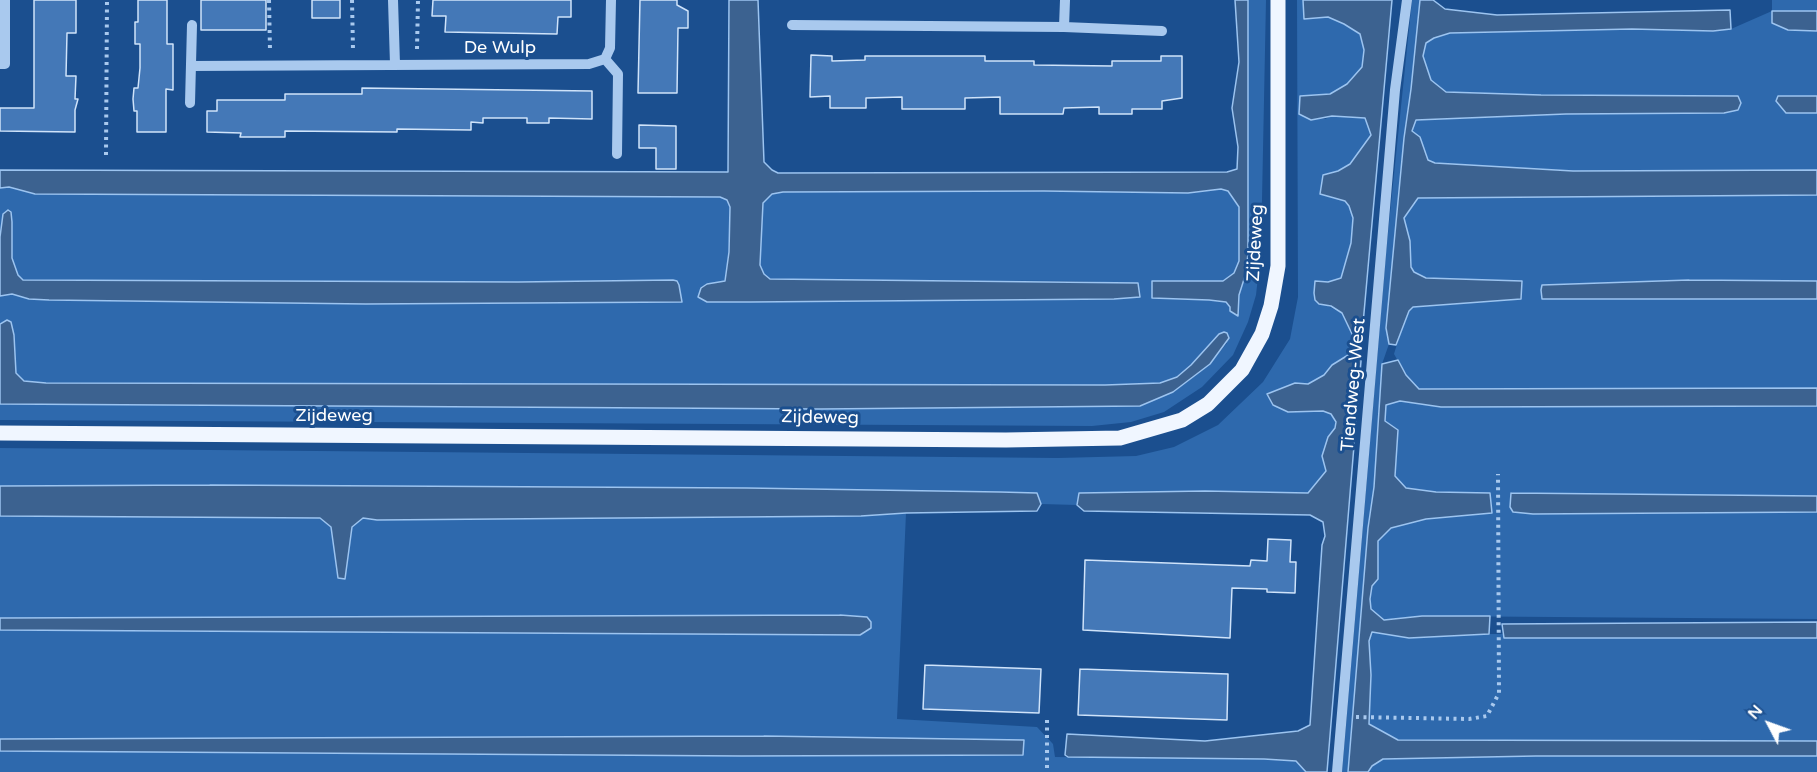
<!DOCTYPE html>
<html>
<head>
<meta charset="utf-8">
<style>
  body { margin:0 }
  #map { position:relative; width:1817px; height:772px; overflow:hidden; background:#1b4f8f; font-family:"Varela Round",sans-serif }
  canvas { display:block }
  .north { position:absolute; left:1739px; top:694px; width:60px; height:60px; -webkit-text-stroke:4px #1b4f8f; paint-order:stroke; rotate:311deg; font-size:16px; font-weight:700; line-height:24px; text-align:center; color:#fff }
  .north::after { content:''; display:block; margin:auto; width:21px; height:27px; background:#fff; clip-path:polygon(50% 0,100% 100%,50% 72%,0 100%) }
</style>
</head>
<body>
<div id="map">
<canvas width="1817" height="772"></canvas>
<div class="north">N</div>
</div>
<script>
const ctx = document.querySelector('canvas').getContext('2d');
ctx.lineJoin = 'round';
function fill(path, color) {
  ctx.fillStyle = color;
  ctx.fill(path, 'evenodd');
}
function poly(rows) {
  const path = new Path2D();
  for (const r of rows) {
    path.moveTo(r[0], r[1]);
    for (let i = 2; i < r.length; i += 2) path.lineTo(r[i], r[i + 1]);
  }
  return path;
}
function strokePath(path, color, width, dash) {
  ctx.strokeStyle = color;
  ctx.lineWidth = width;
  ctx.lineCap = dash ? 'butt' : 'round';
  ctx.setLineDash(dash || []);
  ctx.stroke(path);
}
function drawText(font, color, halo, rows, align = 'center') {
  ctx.font = font + ' "Varela Round",sans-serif';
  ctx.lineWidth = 6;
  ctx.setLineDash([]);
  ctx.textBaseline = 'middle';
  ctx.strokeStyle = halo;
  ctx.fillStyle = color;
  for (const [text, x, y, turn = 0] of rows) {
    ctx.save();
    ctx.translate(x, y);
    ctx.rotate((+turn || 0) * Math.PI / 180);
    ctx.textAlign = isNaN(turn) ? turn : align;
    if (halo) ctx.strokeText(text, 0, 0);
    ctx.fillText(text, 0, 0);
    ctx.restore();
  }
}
fill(poly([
  [1248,0,1266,0,1261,250,1256,295,1248,322,1233,355,1202,387,1164,412,1131,422,1092,426,0,420,0,404,821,409,1140,406,1173,392,1210,364,1227,343,1219,334,1191,365,1177,377,1160,383,1105,385,46,383,24,381,16,372,14,335,7,320,0,324,0,296,12,294,29,299,49,300,366,304,681,302,681,294,677,281,673,280,518,282,23,280,18,276,12,258,12,222,3,214,0,237,0,188,9,187,35,194,720,197,727,200,730,207,729,252,725,281,707,284,1138,283,1070,281,770,280,764,274,760,265,763,202,772,194,783,192,1044,191,1188,193,1221,189,1228,191,1239,207,1239,261,1234,273,1223,281,1153,281,1152,298,1209,300,1226,302,1230,307,1239,310,1239,295,1246,273,1248,253],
  [1297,0,1303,0,1304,19,1328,17,1344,24,1360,34,1364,50,1362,67,1347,84,1330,94,1300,96,1299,115,1325,119,1332,116,1365,118,1371,135,1350,164,1338,171,1321,194,1345,201,1349,205,1353,218,1351,243,1341,278,1328,282,1315,300,1342,313,1353,336,1362,335,1353,352,1332,365,1324,375,1308,384,1295,383,1267,394,1273,405,1288,412,1323,411,1331,414,1335,422,1335,428,1328,437,1326,470,1308,493,1205,491,1079,493,1077,505,1041,504,1037,493,1000,492,604,487,0,486,0,448,1058,458,1136,456,1174,447,1218,425,1263,382,1290,339,1298,297],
  [1412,0,1420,0,1411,89,1404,138,1386,328,1389,344,1382,364,1374,487,1368,528,1348,772,1342,772,1386,252],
  [1772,0,1817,0,1817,11,1773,11,1772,22,1788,30,1817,31,1817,96,1778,96,1786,113,1817,113,1817,170,1573,171,1435,164,1428,160,1426,152,1412,131,1416,120,1445,119,1566,114,1724,113,1541,95,1446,92,1431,80,1423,56,1426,43,1434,38,1450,33,1632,29,1713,31,1731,29,1772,11],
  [1817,195,1817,281,1689,280,1542,285,1735,298,1817,299,1817,388,1418,389,1406,375,1394,354,1401,331,1409,311,1413,307,1521,298,1522,282,1426,278,1414,272,1411,267,1404,218,1418,198],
  [1399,401,1441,407,1817,406,1817,496,1511,494,1533,514,1817,512,1817,619,1422,616,1384,620,1371,610,1370,599,1372,586,1378,579,1378,541,1391,528,1426,519,1436,492,1406,488,1395,477,1398,430,1385,421,1386,405],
  [906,513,897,719,1037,727,1053,744,1055,757,1264,759,1296,761,1306,772,0,772,0,751,742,756,1023,755,1024,740,764,736,0,739,0,630,860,635,871,628,871,622,840,615,0,618,0,516,320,518,331,527,338,578,345,578,352,527,363,518,377,520,861,516],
  [1373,632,1409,638,1489,634,1817,635,1817,741,1398,740,1369,724,1371,675,1369,640],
  [1536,756,1817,756,1817,772,1368,772,1372,766,1382,759]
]), '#2e69ad');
const water = poly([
  [729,0,758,0,764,162,772,170,778,173,1227,172,1237,169,1238,147,1232,108,1239,62,1235,0,1248,0,1248,253,1246,273,1239,295,1238,316,1230,311,1230,307,1226,302,1209,300,1152,298,1152,281,1223,281,1234,273,1239,261,1239,207,1228,191,1221,189,1188,193,1044,191,783,192,772,194,763,203,760,265,764,274,770,279,1138,283,1140,297,1114,299,750,302,707,302,698,297,701,288,707,284,725,281,729,252,730,207,727,200,720,197,35,194,9,187,0,188,0,170,728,172,729,0],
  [1303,0,1392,0,1362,335,1353,336,1342,313,1331,306,1319,304,1315,300,1314,293,1315,281,1328,282,1341,278,1351,243,1353,218,1349,206,1345,201,1320,194,1323,175,1338,171,1350,164,1371,135,1365,118,1332,116,1311,120,1299,114,1300,96,1330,94,1347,84,1362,67,1364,50,1360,34,1344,24,1328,17,1304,19,1303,0],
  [1420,0,1433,0,1445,9,1497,15,1730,10,1731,29,1713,31,1632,29,1450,33,1434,38,1426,43,1423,56,1431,80,1446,92,1541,95,1738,96,1741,103,1738,110,1724,113,1566,114,1416,120,1412,131,1420,137,1428,160,1435,163,1573,171,1817,170,1817,195,1418,198,1404,218,1410,241,1411,267,1414,272,1426,278,1522,281,1521,299,1413,307,1409,311,1396,345,1389,344,1386,328,1404,138,1411,89,1420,0],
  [1772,11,1817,11,1817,31,1788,30,1772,23,1772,11],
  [1778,96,1817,96,1817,113,1786,113,1776,101,1778,96],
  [8,210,11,212,12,222,12,258,18,275,23,280,518,282,673,280,677,281,679,285,682,302,366,304,49,300,29,299,12,294,0,296,0,237,3,214,8,210],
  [1689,280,1817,281,1817,299,1542,299,1541,290,1542,285,1689,280],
  [7,320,11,322,14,335,16,373,24,381,46,383,1105,385,1160,383,1177,377,1191,365,1219,334,1224,332,1227,333,1229,338,1210,364,1173,392,1140,406,821,409,0,404,0,324,7,320],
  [1353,352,1357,353,1361,361,1327,772,1306,772,1296,761,1264,759,1068,757,1065,755,1067,734,1205,741,1298,731,1310,725,1322,545,1325,536,1323,522,1310,515,1084,511,1077,505,1079,493,1205,491,1308,493,1326,471,1322,456,1328,437,1335,428,1336,422,1331,414,1323,411,1288,412,1273,405,1267,394,1295,383,1308,384,1324,375,1332,365,1353,352],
  [1398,360,1406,375,1419,389,1817,388,1817,406,1441,407,1400,401,1386,405,1385,421,1398,430,1395,476,1406,488,1436,492,1490,493,1492,513,1426,519,1391,528,1378,541,1378,579,1372,586,1370,599,1371,609,1384,620,1422,616,1490,616,1489,634,1409,638,1372,632,1369,641,1371,675,1369,724,1398,740,1817,741,1817,756,1536,756,1383,759,1372,766,1368,772,1348,772,1368,528,1374,487,1382,364,1398,360],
  [210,485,747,488,1000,492,1037,493,1041,504,1037,511,906,513,861,516,377,520,363,518,352,527,345,579,338,578,331,527,320,518,0,516,0,486,210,485],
  [1511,493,1817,496,1817,512,1533,514,1513,512,1510,507,1511,493],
  [840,615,867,617,871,622,871,628,860,635,0,630,0,618,840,615],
  [1817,622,1817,638,1504,638,1502,624,1817,622],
  [764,736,1024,740,1023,755,742,756,0,751,0,739,764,736]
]);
fill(water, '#3c6290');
strokePath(water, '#9cc4f0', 1.5);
const building = poly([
  [34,0,76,0,76,33,67,33,66,76,76,76,75,99,78,99,75,110,75,132,0,131,0,108,34,108,34,0],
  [138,0,167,0,167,44,173,44,173,90,166,89,166,132,137,132,137,111,134,111,133,99,134,88,138,88,140,68,140,44,135,44,135,22,138,22,138,0],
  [201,0,266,0,266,30,201,30,201,0],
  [312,0,340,0,340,18,312,18,312,0],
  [433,0,571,0,571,17,558,17,557,34,445,32,446,16,432,16,433,0],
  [640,0,677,0,677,5,688,11,688,28,678,28,677,93,638,93,640,0],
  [811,55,832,56,832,61,865,60,865,56,985,56,985,61,1034,61,1034,65,1112,66,1112,61,1161,61,1161,56,1182,56,1182,98,1162,101,1162,109,1132,109,1132,114,1099,114,1099,107,1064,108,1063,114,1000,114,1000,97,965,98,965,109,902,109,902,97,866,98,866,108,830,108,830,96,810,97,811,55],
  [362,88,592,91,592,119,549,118,549,123,527,123,527,118,483,118,483,123,471,122,471,130,397,129,397,132,285,131,285,137,240,137,241,133,207,132,207,111,217,111,217,100,285,100,285,94,362,94,362,88],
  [639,125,676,126,676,169,656,169,656,148,639,148,639,125],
  [1268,539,1291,540,1290,562,1296,562,1295,593,1267,592,1267,589,1232,588,1230,638,1083,630,1085,560,1250,566,1251,560,1267,561,1268,539],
  [925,665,1041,669,1039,713,923,709,925,665],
  [1080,669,1228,674,1227,720,1078,715,1080,669]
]);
fill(building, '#4478b7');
strokePath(building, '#cfe3fa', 1.5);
strokePath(poly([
  [269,0,270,50],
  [352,0,353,50],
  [417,49,418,0],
  [106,155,107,0],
  [1356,717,1469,719,1487,716,1499,693,1498,474],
  [1047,720,1047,772]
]), '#a9c9ee', 4, [3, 4.5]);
strokePath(poly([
  [393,0,395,64],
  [611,0,610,48,605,59,618,74,617,154],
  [792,25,1064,27,1162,31],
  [1064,27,1065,0],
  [0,64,5,64,5,0],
  [191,66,589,64,605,59],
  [190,103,192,25],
  [1337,772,1395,90,1407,0]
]), '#a9c9ee', 10);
strokePath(poly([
  [0,433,1006,440,1120,438,1182,420,1208,404,1242,370,1262,334,1271,306,1278,266,1278,0]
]), '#f0f6ff', 15);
drawText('18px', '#fff', '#1b4f8f', [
  ["De Wulp",500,48],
  ["Zijdeweg",1256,243,-87],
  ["Tiendweg-West",1354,385,-85],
  ["Zijdeweg",334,416],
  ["Zijdeweg",820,418,1]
]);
</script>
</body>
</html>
